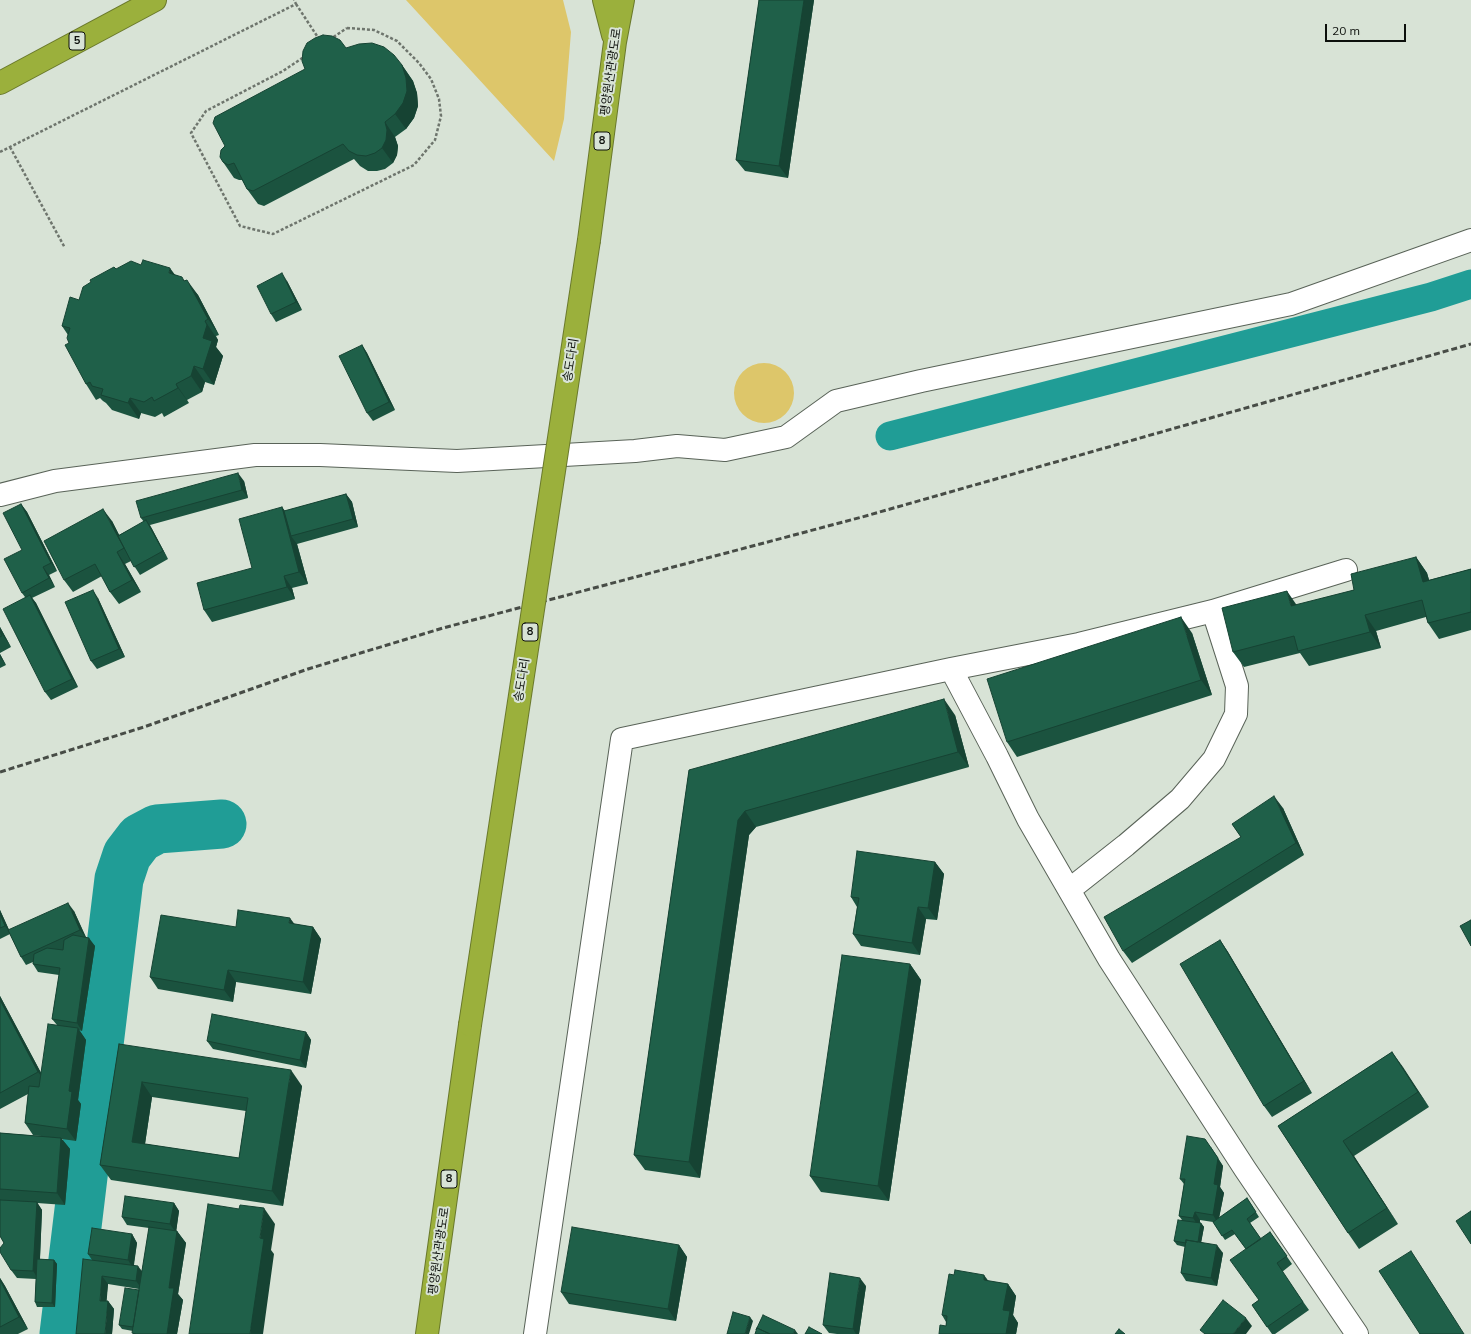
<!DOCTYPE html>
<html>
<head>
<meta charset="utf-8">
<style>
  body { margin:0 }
  #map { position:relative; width:1471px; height:1334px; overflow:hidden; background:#d8e3d6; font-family:Mulish,sans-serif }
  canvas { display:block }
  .scale { position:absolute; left:1325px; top:24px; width:81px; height:18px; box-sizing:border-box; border:2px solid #0d100c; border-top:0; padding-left:5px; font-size:12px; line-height:14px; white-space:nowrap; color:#0d100c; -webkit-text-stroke:3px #d8e3d6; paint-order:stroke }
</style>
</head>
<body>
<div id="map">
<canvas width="1471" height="1334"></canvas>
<div class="scale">20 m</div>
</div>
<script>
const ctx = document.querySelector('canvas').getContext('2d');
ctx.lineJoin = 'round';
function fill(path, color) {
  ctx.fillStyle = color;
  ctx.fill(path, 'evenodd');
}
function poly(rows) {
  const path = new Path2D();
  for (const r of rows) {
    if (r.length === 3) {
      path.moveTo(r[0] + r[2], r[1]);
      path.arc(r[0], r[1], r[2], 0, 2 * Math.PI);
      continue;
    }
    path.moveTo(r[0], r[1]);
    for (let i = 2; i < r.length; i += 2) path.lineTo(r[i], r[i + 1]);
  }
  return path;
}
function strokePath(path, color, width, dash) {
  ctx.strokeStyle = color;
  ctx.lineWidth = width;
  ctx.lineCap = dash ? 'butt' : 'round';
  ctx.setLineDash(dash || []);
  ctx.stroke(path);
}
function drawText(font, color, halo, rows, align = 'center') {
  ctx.font = font + ' Mulish,"Noto Sans KR",sans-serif';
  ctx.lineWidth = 4;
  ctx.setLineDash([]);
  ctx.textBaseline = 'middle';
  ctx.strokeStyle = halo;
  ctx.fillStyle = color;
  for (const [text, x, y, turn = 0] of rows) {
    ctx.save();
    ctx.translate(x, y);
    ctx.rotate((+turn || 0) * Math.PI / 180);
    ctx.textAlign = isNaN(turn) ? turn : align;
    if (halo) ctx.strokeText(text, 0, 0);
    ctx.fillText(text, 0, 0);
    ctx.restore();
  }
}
fill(poly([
  [406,0,563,0,571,32,564,119,554,161],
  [764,393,30]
]), '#ddc66a');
strokePath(poly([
  [890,436,1431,297,1471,284]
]), '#209d96', 29);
strokePath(poly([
  [64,1334,119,879,127,855,140,838,157,829,222,824]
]), '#209d96', 49);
const minor = poly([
  [0,495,55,481,255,455,320,455,457,461,635,451,677,446,725,450,786,437,836,401,921,381,1291,304,1471,240],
  [951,669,997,756,1028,819,1109,959,1245,1169,1357,1334],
  [1069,890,1126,845,1180,799,1214,759,1236,714,1237,686,1213,611],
  [535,1334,622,739,951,669,1079,644,1213,611,1346,570]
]);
const highway = poly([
  [604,0,613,35],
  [0,83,155,0],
  [589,240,615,42,623,0],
  [427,1334,470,1025]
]);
strokePath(minor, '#596358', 24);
strokePath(highway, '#69782b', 24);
strokePath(poly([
  [296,4,319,39],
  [347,28,374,30,397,41,419,63,431,79,439,99,441,116,435,140,414,165,273,234,240,226,191,133,206,111,283,71,347,28],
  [10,147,65,248],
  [0,152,296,4,294,0]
]), '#6e756d', 2.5, [3, 2]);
strokePath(minor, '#fff', 22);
strokePath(highway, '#9bb03c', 22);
strokePath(poly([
  [0,772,144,727,308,669,443,628,862,517,1471,344]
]), '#474c46', 3, [6, 3]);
const highwayBridge = poly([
  [470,1025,589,240]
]);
strokePath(highwayBridge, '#69782b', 24, []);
strokePath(highwayBridge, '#9bb03c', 22);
fill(poly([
  [759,0,814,0,788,178,745,171,736,160],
  [346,48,402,65,413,81,417,93,418,106,414,118,406,129,395,137,398,146,397,155,393,163,385,169,377,171,368,171,360,166,354,159,264,206,258,204,247,189,242,180,239,180,234,178,223,162,225,146],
  [116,269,176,275,185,281,198,295,219,335,216,336,218,340,216,347,223,356,214,385,205,382,202,392,187,400,189,403,164,417,162,413,155,417,141,413,139,419,112,410,106,403,103,401,100,398,96,400,86,384,69,343,68,335,62,326,79,300],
  [287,281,302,310,276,322,271,314],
  [362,345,367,353,395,410,373,421,367,413],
  [244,481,248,498,150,525,168,559,140,575,131,561,125,564,141,592,119,604,110,592,102,576,73,592,64,580,112,521,119,535,144,522,141,518],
  [346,494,352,502,358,527,297,544,308,584,292,588,295,599,212,622,204,610,252,568,282,507,285,511],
  [21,504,27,512,57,571,49,575,55,587,32,598,36,603,78,687,51,700,45,692,25,597,22,593,22,550],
  [1416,557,1427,573,1429,580,1471,569,1471,630,1439,639,1428,623,1426,617,1376,631,1381,648,1309,666,1300,653,1244,667,1233,652,1297,605,1354,590],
  [98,598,125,657,97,669,91,661],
  [0,627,11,647,0,653],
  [1192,633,1212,695,1017,757,1007,742],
  [0,654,6,665,0,668],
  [955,715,969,767,756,827,749,835,700,1178,645,1170,634,1155,689,770],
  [1283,808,1304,855,1132,963,1123,951,1241,837,1232,824],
  [935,862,944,874,937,920,926,919,920,955,861,946,853,934,857,907,851,897],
  [0,910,9,930,74,911,86,937,95,946,82,1031,79,1030,86,1040,78,1100,81,1104,76,1141,62,1139,70,1149,65,1205,37,1203,42,1210,40,1259,54,1260,57,1264,55,1307,37,1307,35,1302,36,1279,17,1278,11,1270,4,1243,0,1236,0,1133,41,1136,33,1135,25,1123,28,1094,0,1109,0,996,41,1073,57,1025,52,1019,59,975,38,972,33,964,33,962,26,965,21,957,10,934,0,939],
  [294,924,313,927,321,939,311,994,236,982,233,1002,158,989,150,977,236,927],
  [1220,940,1228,952,1312,1093,1272,1117,1264,1106],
  [910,964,921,980,889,1201,821,1192,810,1176],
  [306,1032,311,1040,306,1068,213,1049,207,1041],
  [119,1044,302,1086,283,1206,111,1180,100,1165],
  [152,1097,246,1111,239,1158,145,1144],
  [1392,1052,1429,1107,1354,1156,1398,1224,1359,1249,1348,1233,1278,1126],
  [1211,1147,1223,1166,1220,1187,1224,1193,1219,1218,1247,1198,1259,1217,1250,1223,1261,1239,1270,1232,1292,1264,1282,1272,1309,1310,1275,1334,1272,1334,1252,1305,1259,1300,1246,1249,1235,1234,1225,1240,1213,1222,1200,1220,1200,1223,1201,1223,1204,1227,1201,1242,1223,1253,1217,1286,1186,1281,1181,1273,1185,1247,1177,1245,1174,1241,1182,1220,1179,1216,1184,1184,1180,1179],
  [174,1203,179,1211,176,1231,177,1231,186,1243,178,1294,183,1300,177,1334,133,1334,133,1331,122,1329,119,1325,139,1289,108,1284,106,1301,108,1301,114,1309,112,1334,92,1260,88,1254,132,1234,137,1243,134,1265,142,1271,149,1228,127,1225,122,1217],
  [679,1245,687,1257,676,1321,569,1304,561,1292],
  [0,1278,5,1286,28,1329,18,1334,0,1334],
  [988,1281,1008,1284,1016,1296,1013,1315,1018,1323,1016,1334,939,1334,946,1326,946,1322,942,1315],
  [866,1286,859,1334,837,1334,829,1333,823,1325]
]), '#1b533f');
fill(poly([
  [804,0,814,0,788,178,779,166],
  [402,65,413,81,417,93,418,106,414,118,406,129,395,114],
  [385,122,395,137,398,146,397,155,393,163,382,148],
  [170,268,181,283,169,273],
  [282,273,287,281,302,310,296,302],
  [187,280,198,295,219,335,208,319],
  [205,321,218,340,216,347,223,356,214,385,203,369,203,338],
  [362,345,367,353,395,410,389,402],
  [194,366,205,382,202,392,191,376],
  [176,384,187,400,189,403,178,388],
  [130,398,141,413,139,419,128,403],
  [238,473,244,481,248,498,242,490],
  [346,494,352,502,358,527,353,519],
  [21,504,27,512,57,571,51,563],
  [282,507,290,519,291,536,297,544,308,584,299,572],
  [103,509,112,521,132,560,124,548],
  [146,520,152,529,168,559,163,551],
  [117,552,125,564,141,592,132,580],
  [1416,557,1427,573,1434,597,1423,582],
  [43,567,49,575,55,587,49,578],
  [284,576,292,588,295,599,287,587],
  [93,590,98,598,125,657,119,649],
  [1287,591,1298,607,1291,606],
  [30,595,36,603,78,687,72,679],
  [1365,615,1376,631,1381,648,1370,632],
  [1181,617,1192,633,1212,695,1201,680],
  [0,627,11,647,0,631],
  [0,654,6,665,0,657],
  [944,699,955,715,969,767,958,752],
  [1274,796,1283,808,1304,855,1296,843],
  [745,811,756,827,749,835,700,1178,689,1162,738,820],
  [935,862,944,874,937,920,928,908],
  [68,903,74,911,86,938,80,930],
  [918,907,926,919,920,955,912,943],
  [0,910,11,934,5,926,0,914],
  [290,918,299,930,289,923],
  [313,927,321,939,311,994,303,982],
  [89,938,95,946,82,1031,77,1023],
  [1220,940,1228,952,1312,1093,1304,1081],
  [910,964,921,980,889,1201,878,1186],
  [228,970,236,982,233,1002,224,990],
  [0,996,47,1084,38,1072,0,1000],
  [78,1028,86,1040,78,1100,81,1104,76,1141,67,1129,69,1091],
  [306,1032,311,1040,306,1068,300,1060],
  [1392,1052,1403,1067,1429,1107,1418,1092],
  [291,1070,302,1086,283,1206,272,1191],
  [142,1082,152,1097,143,1157,132,1142],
  [61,1138,70,1149,65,1205,57,1193],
  [1205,1139,1223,1166,1220,1187,1224,1193,1218,1223,1213,1215,1214,1184],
  [1343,1141,1354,1156,1398,1224,1387,1208],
  [37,1202,42,1210,39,1280,33,1271],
  [174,1203,179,1211,176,1233,170,1224],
  [264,1208,275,1224,271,1250,274,1254,263,1334,250,1334,260,1238],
  [1195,1212,1200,1220,1199,1227,1193,1218],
  [1201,1223,1204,1227,1200,1249,1197,1245],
  [177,1231,186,1243,178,1294,183,1300,177,1334,167,1334,169,1288],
  [132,1234,137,1243,133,1268,128,1260],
  [679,1245,687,1257,676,1321,668,1309],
  [1217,1245,1223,1253,1217,1286,1211,1278],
  [1411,1251,1419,1263,1464,1334],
  [54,1260,57,1264,55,1307,52,1303],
  [138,1266,144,1274,142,1289,136,1281],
  [984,1275,993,1287,984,1280],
  [102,1276,108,1284,106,1309,100,1301],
  [0,1278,5,1286,28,1329,19,1317,0,1280],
  [860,1278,866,1286,859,1334,856,1334,853,1329],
  [1008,1284,1016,1296,1013,1315,1018,1323,1016,1334,1006,1334,1003,1310],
  [108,1301,114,1309,112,1334,105,1334],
  [750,1317,753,1321,749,1334,745,1334],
  [1246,1318,1252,1326,1246,1334,1233,1334],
  [795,1330,798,1334,793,1334]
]), '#164333');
const building = poly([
  [759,0,804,0,779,166,736,160,759,0],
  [323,35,332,36,340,40,346,48,359,44,372,43,384,47,394,55,402,65,406,78,407,91,403,103,395,114,385,122,387,130,386,140,382,148,375,153,366,156,357,155,349,151,343,144,253,191,247,189,234,163,228,165,223,162,220,157,221,150,225,146,213,123,215,117,305,69,302,61,303,51,307,43,315,38,323,35],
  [143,260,170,268,169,273,182,277,184,281,187,280,208,319,205,321,207,325,203,338,212,341,203,369,194,366,191,376,176,384,178,388,154,401,152,397,144,402,130,398,128,403,101,395,103,389,92,386,90,382,86,384,65,345,69,343,67,338,70,328,62,326,70,297,79,300,83,287,91,282,90,280,114,267,116,269,131,261,141,265,143,260],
  [282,273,296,302,271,314,257,286,282,273],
  [362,345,389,402,367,413,339,356,362,345],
  [238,473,242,490,141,518,136,501,238,473],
  [346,494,353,519,291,536,284,511,346,494],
  [21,504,51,563,43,567,49,578,22,593,4,559,22,550,3,513,21,504],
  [282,507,299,572,284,576,287,587,204,610,197,583,252,568,239,519,282,507],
  [103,509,124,548,117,552,132,580,110,592,95,564,64,580,44,541,103,509],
  [146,520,163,551,134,567,118,536,146,520],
  [1416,557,1423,582,1471,569,1471,612,1428,623,1422,600,1365,615,1370,632,1298,651,1294,636,1233,652,1222,608,1287,591,1291,606,1354,590,1351,574,1416,557],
  [93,590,119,649,91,661,65,602,93,590],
  [30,595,72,679,45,692,3,609,30,595],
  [1181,617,1201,680,1007,742,987,679,1181,617],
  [0,631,2,636,0,637,0,631],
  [944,699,958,752,745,811,738,820,689,1162,634,1155,689,770,944,699],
  [1274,796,1296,843,1123,951,1104,917,1241,837,1232,824,1274,796],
  [857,851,935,862,928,908,918,907,912,943,853,934,859,898,851,897,857,851],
  [68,903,80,930,21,957,8,930,68,903],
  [238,910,290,918,289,923,313,927,303,982,228,970,224,990,150,977,161,915,236,927,238,910],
  [0,914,5,926,0,928,0,914],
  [1471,920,1471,946,1460,926,1471,920],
  [73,935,89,938,77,1023,52,1019,60,968,33,964,34,954,47,948,63,950,64,940,73,935],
  [1220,940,1304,1081,1264,1106,1180,964,1220,940],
  [842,955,910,964,878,1186,810,1176,842,955],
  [0,1000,38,1072,0,1093,0,1000],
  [212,1014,306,1032,300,1060,207,1041,212,1014],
  [48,1024,78,1028,69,1091,72,1092,67,1129,25,1123,29,1086,39,1087,48,1024],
  [119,1044,291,1070,272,1191,100,1165,119,1044],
  [142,1082,248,1098,239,1158,132,1142,142,1082],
  [1392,1052,1418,1092,1343,1141,1387,1208,1348,1233,1278,1126,1392,1052],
  [0,1133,61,1138,57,1193,0,1189,0,1133],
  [1187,1136,1205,1139,1218,1158,1214,1184,1218,1185,1213,1215,1195,1212,1193,1218,1179,1216,1185,1179,1180,1179,1187,1136],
  [125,1196,174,1203,170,1224,122,1217,125,1196],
  [1247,1198,1256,1212,1247,1219,1261,1239,1246,1249,1232,1230,1222,1236,1213,1222,1247,1198],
  [0,1200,37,1202,33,1271,11,1270,0,1252,0,1248,4,1243,0,1236,0,1200],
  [208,1204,239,1209,240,1205,264,1208,260,1238,264,1239,250,1334,189,1334,208,1204],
  [1471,1211,1471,1244,1456,1221,1471,1211],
  [1178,1220,1201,1223,1198,1242,1186,1240,1186,1243,1174,1241,1178,1220],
  [149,1227,177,1231,169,1288,174,1288,167,1334,136,1334,132,1333,149,1227],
  [572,1227,679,1245,668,1309,561,1292,572,1227],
  [92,1228,132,1234,128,1260,88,1254,92,1228],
  [1270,1232,1287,1256,1277,1263,1303,1302,1267,1327,1252,1305,1259,1300,1230,1260,1270,1232],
  [1186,1240,1217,1245,1211,1278,1181,1273,1186,1240],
  [1411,1251,1464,1334,1420,1334,1379,1271,1411,1251],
  [37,1259,54,1260,52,1303,35,1302,37,1259],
  [83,1259,138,1266,136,1281,102,1276,100,1301,108,1301,105,1334,76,1334,83,1259],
  [955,1270,984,1275,984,1280,1008,1284,1003,1310,1010,1311,1006,1334,939,1334,940,1325,946,1326,947,1316,942,1315,949,1274,954,1275,955,1270],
  [830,1273,860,1278,853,1329,823,1325,830,1273],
  [0,1280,19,1317,0,1327,0,1280],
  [125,1288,139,1290,133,1327,119,1325,125,1288],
  [1223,1300,1246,1318,1233,1334,1205,1334,1200,1330,1223,1300],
  [733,1312,750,1317,745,1334,727,1334,733,1312],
  [763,1315,795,1330,793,1334,770,1334,757,1328,756,1330,763,1315],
  [809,1327,822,1334,805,1334,809,1327],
  [757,1328,770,1334,755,1334,757,1328],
  [1119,1329,1125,1334,1115,1334,1119,1329]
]);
fill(building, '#1f6049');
strokePath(building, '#164333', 1);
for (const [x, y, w] of [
  [77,41,16],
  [602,141,16],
  [530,632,16],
  [449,1179,16]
]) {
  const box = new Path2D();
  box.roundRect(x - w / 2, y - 9, w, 18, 3);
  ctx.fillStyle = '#d8e3d6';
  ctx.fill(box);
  strokePath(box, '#0d100c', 1);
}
drawText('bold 11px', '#0d100c', null, [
  ["5",77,41],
  ["8",602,141],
  ["8",530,632],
  ["8",449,1179]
]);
drawText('12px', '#0d100c', '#d8e3d6', [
  ["평양원산관광도로",611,72,-82],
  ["송도다리",571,360,-81],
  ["송도다리",522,680,-81],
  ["평양원산관광도로",439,1251,-82]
]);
</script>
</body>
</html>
